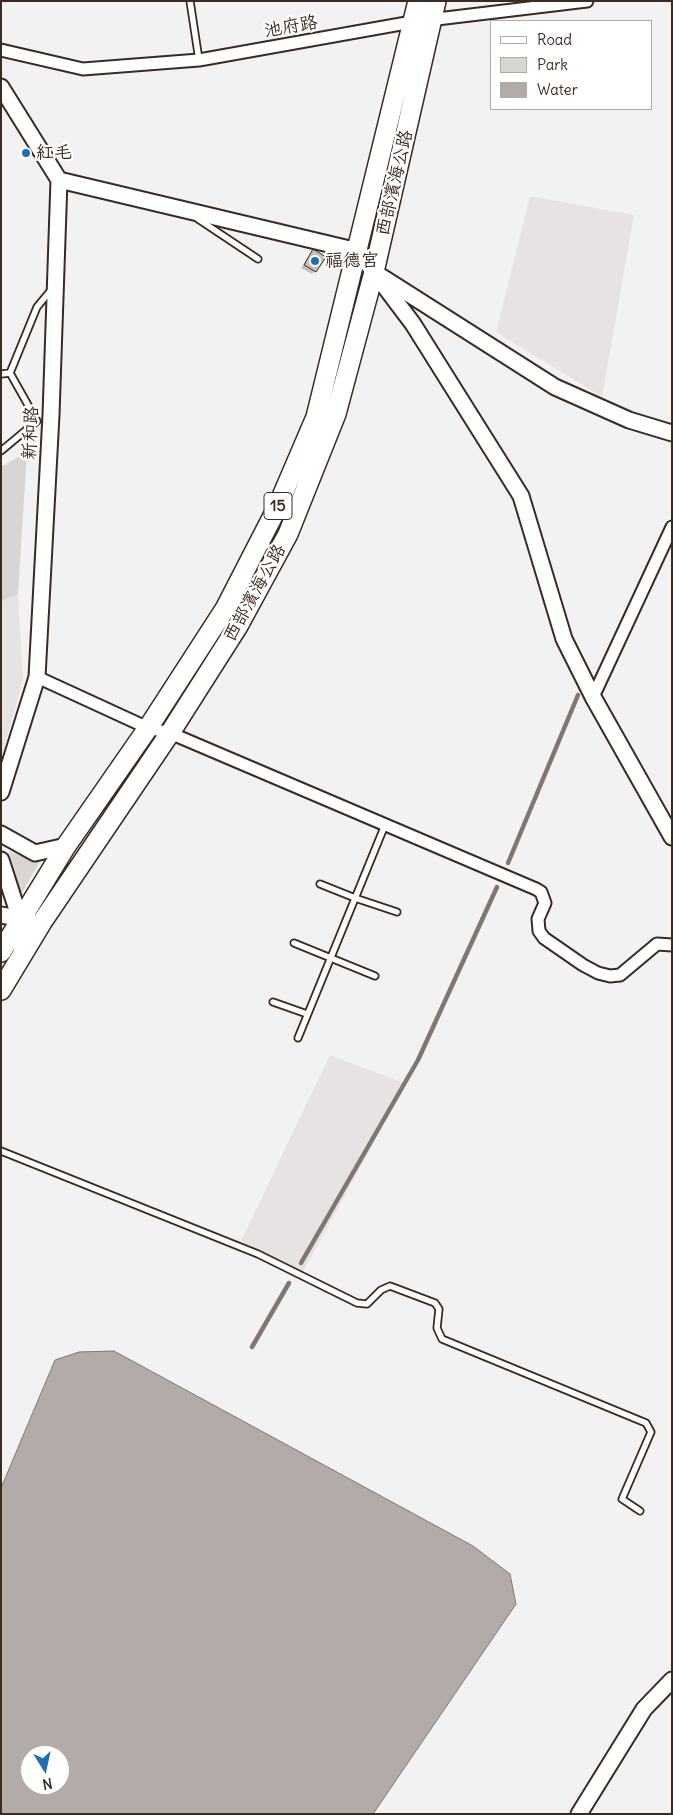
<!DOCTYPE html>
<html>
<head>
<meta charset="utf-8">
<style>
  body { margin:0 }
  #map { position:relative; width:673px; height:1815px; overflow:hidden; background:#f3f2f2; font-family:Delius,sans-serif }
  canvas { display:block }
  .frame { position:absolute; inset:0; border:2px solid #3b2a1e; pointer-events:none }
  .legend { position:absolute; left:490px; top:20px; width:162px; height:90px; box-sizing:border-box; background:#fff; border:1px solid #b1aaa5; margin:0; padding:6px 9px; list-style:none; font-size:15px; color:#3b2a1e }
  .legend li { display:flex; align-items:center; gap:10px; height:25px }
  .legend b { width:25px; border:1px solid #b1aaa5 }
  .north { position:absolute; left:20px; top:1745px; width:50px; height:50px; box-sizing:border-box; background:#fff; border:1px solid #b1aaa5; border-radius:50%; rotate:170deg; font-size:14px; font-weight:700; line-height:20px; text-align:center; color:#3b2a1e }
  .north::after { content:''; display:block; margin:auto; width:18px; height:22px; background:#1f6fb2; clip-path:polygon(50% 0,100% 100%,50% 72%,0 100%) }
</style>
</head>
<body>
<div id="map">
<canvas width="673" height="1815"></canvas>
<div class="frame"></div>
<ul class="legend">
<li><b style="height:6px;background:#fff"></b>Road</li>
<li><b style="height:14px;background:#d8d5d2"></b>Park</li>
<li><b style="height:14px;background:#b2aba7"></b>Water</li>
</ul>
<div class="north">N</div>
</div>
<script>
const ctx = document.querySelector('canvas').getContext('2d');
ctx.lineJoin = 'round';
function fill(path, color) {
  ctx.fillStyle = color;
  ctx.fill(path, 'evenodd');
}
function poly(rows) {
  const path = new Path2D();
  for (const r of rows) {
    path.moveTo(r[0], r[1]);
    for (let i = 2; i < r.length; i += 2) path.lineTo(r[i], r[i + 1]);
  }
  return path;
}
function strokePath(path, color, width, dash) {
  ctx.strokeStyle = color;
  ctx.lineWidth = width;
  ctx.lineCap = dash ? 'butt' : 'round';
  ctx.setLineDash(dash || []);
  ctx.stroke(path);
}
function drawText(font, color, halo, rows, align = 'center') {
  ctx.font = font + ' Delius,"LXGW WenKai TC",sans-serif';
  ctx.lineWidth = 4.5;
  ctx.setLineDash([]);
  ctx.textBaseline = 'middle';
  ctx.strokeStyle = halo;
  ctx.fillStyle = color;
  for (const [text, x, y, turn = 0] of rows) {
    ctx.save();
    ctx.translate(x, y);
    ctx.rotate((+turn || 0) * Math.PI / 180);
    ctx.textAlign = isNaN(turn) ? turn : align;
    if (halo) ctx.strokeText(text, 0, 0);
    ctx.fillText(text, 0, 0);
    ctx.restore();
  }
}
fill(poly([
  [530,196,634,215,602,397,496,332],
  [18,594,23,680,1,759,1,601],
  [330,1055,406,1084,303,1272,241,1241]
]), '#e6e3e2');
fill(poly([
  [27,452,18,594,1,601,1,467],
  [9,851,27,858,41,860,21,894]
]), '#d8d5d2');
const water = poly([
  [114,1351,473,1546,510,1574,516,1604,373,1814,1,1814,1,1488,55,1360,79,1352,114,1351],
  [30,1755,60,1755,60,1785,30,1785,30,1755]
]);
fill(water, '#b2aba7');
strokePath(water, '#827770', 1);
fill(poly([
  [310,254,315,271,312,274,301,268]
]), '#0003');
strokePath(poly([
  [508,863,578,695],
  [301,1263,418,1060,497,887],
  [252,1347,289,1283]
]), '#827770', 4.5);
const building = poly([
  [313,249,326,257,316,272,304,265,313,249]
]);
fill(building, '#c6c0bd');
strokePath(building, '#3b2a1e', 1);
const service = poly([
  [190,1,199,60],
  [198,219,258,259],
  [1,374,10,373],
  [1,451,37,421,10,373,37,307,52,289],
  [320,884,355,898,397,912],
  [294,943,375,976],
  [273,1002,307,1014],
  [298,1038,385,825],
  [1,1151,258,1254,357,1303,367,1304,381,1290,390,1286,435,1303,439,1309,437,1328,442,1339,646,1423,651,1432,622,1499,640,1511]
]);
const minor = poly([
  [1,50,83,69,199,60,412,22,587,1],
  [37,677,148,728,170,733,536,889,541,892,545,903,538,919,539,931,544,938,583,965,598,973,610,976,620,975,657,944,672,945],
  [593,697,672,527]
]);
const tertiary = poly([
  [1,87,59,180,51,415,37,677,1,792],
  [59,180,358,251,413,324,521,496,564,639,593,697,672,837],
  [382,277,555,387,629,420,672,433],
  [1,834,35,853,66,846],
  [1,860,20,919,22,955],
  [1,915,29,920],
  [579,1814,644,1709,672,1680]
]);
const primary = poly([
  [1,952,66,846,148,728,225,609,277,508,316,417,418,1],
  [1,990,42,922,170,733,238,626,288,534,336,414,374,272,436,1]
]);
strokePath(service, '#3b2a1e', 9);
strokePath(minor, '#3b2a1e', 15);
strokePath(tertiary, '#3b2a1e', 19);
strokePath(primary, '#3b2a1e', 22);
strokePath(service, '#fff', 5.5);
strokePath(minor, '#fff', 11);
strokePath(tertiary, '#fff', 15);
strokePath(primary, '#fff', 19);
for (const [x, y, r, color] of [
  [26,153,5,"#1f6fb2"],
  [315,261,5,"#1f6fb2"]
]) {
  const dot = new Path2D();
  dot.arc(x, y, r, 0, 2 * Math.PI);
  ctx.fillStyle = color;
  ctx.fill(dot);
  strokePath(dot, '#fff', 2);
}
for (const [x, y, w] of [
  [278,506,28]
]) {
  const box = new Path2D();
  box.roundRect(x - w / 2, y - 13.5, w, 27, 4);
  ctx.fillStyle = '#fff';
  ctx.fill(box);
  strokePath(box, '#3b2a1e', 1);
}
drawText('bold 16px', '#3b2a1e', null, [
  ["15",278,506]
]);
drawText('18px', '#3b2a1e', '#fff', [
  ["池府路",291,27,-10],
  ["西部濱海公路",395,183,-77],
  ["新和路",31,433,-87],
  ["西部濱海公路",255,593,-61]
]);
drawText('18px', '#3b2a1e', '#fff', [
  ["紅毛",36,153],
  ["福德宮",325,261]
], 'left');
</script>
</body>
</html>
